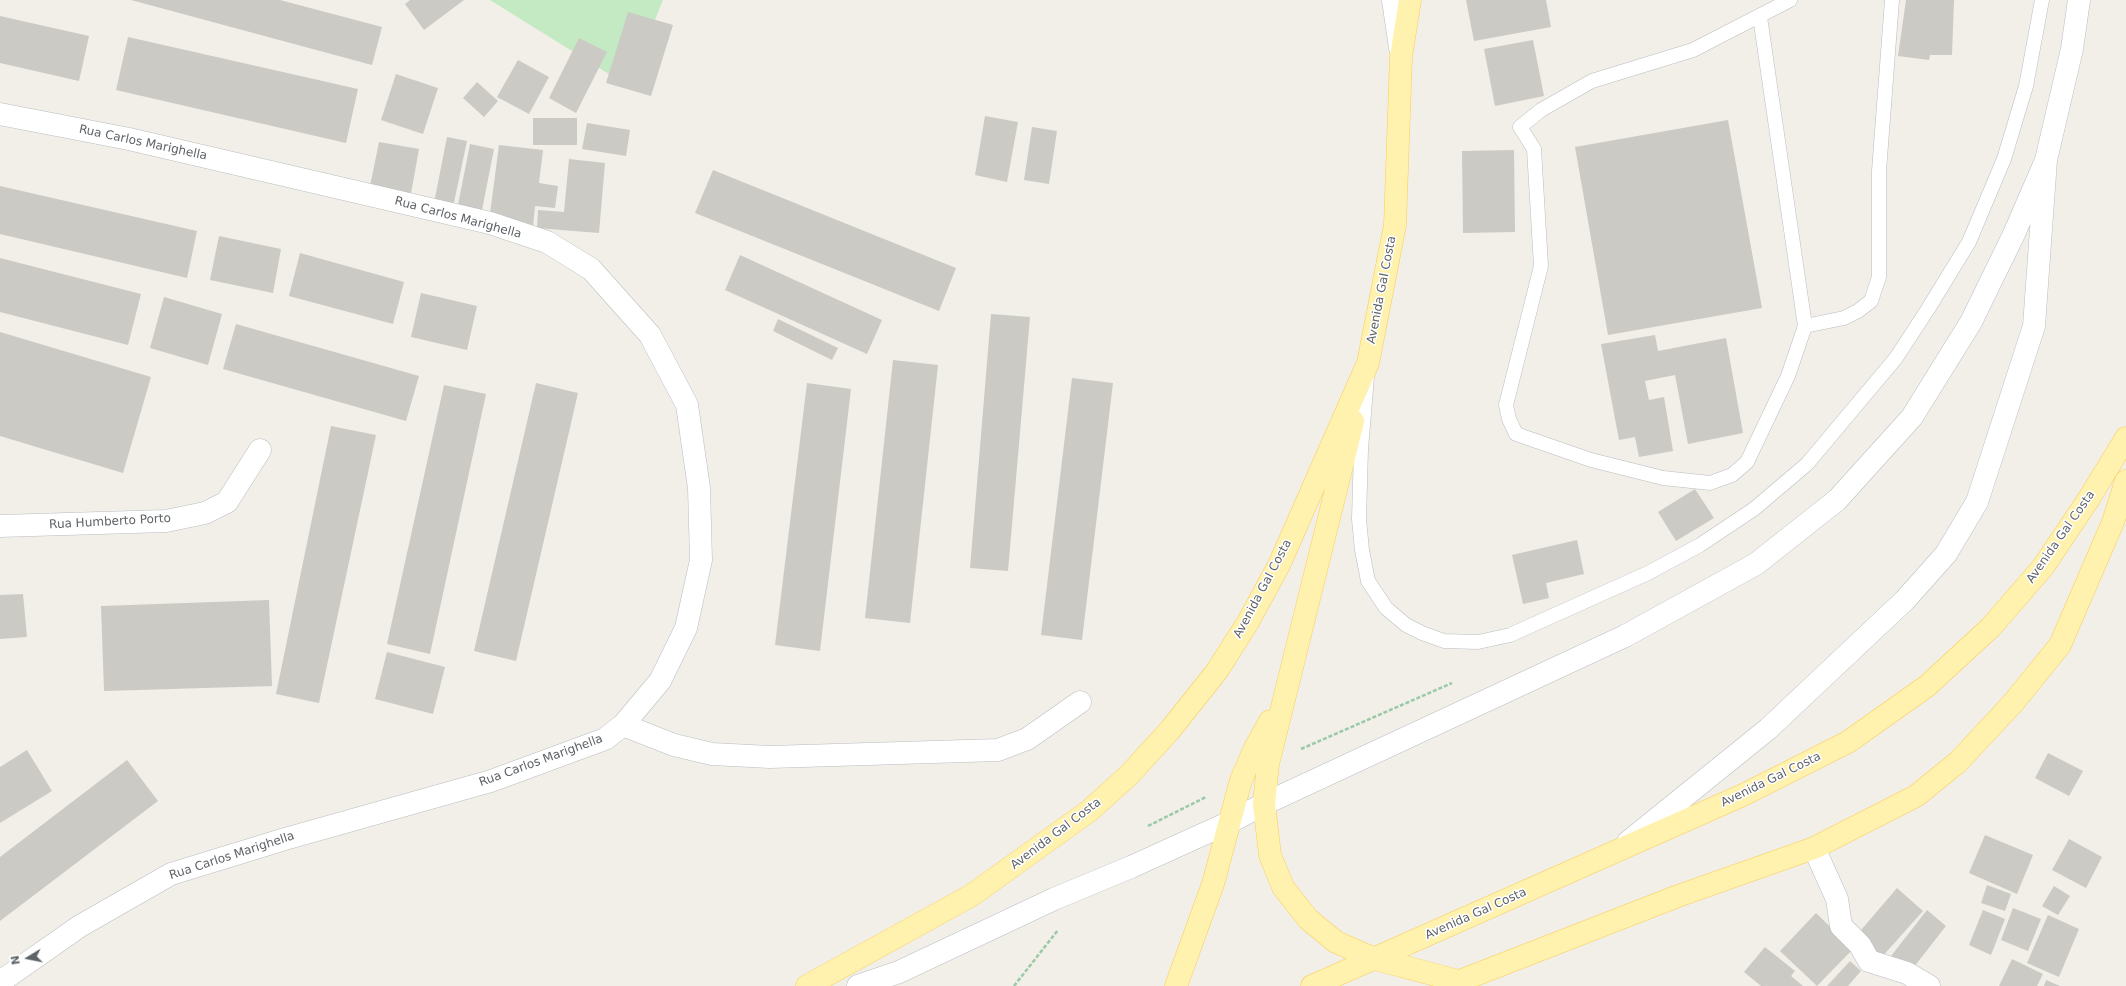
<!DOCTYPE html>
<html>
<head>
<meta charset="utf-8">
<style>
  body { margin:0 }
  #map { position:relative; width:2126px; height:986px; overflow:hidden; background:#f1efe7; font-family:"DejaVu Sans",sans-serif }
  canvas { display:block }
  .north { position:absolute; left:8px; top:938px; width:40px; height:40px; -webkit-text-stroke:3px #fff; paint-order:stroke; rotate:260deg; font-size:11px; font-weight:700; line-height:16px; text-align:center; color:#5e6368 }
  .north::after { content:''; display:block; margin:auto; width:14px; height:18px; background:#5e6368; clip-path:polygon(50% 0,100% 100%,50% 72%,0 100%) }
</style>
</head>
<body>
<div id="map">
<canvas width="2126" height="986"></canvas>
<div class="north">N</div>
</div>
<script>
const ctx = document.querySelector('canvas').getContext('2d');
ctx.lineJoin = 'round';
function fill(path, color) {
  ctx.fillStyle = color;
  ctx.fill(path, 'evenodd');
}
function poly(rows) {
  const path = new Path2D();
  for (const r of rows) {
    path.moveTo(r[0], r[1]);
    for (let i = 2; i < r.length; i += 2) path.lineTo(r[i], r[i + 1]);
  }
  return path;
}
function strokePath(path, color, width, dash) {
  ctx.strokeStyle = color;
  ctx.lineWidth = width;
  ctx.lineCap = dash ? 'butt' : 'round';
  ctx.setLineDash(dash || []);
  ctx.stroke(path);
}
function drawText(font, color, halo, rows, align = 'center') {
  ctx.font = font + ' "DejaVu Sans",sans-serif';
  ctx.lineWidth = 3;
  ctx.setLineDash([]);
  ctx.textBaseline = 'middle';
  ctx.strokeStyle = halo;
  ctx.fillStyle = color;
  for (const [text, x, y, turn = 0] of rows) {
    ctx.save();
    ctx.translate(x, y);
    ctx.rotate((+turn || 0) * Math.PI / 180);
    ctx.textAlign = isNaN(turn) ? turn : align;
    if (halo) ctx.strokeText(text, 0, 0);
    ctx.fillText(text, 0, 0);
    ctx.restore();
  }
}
fill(poly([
  [490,0,663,0,628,86]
]), '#c3eac3');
fill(poly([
  [131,0,280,0,382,27,372,65],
  [410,0,464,0,424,30,405,4],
  [1466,0,1546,0,1551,27,1474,41],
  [1906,0,1954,0,1952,55,1930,55,1929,60,1898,56],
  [628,12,673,25,651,96,606,83],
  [0,16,89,36,79,81,0,63],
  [128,37,358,89,346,143,116,90],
  [579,38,607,52,576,113,549,98],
  [1533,40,1544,96,1495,106,1484,49],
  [518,60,549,77,529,114,497,97],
  [396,74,438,88,423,134,381,120],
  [477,82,498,101,484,117,463,98],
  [985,116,1018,122,1007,182,975,175],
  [533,118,577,118,577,145,533,145],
  [1728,120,1762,308,1608,335,1575,147],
  [587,123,630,130,626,156,582,149],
  [1032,127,1057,131,1049,184,1024,180],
  [447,137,467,141,453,207,434,203],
  [379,142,419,149,410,199,369,191],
  [470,144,494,149,481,215,457,210],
  [499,145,543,150,539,183,558,186,555,208,535,206,533,227,489,221],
  [1514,150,1515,232,1463,233,1462,151],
  [569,159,605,163,599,233,537,228,538,210,564,212],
  [713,170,956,268,939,311,695,213],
  [0,186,197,231,187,278,0,234],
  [219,236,281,249,273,293,210,280],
  [300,253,404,282,393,324,289,296],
  [740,255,882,320,867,354,725,290],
  [0,258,141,294,128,345,0,312],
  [421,293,477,306,467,350,411,337],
  [164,297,222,314,208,365,150,348],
  [991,314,1030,317,1008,571,970,568],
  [778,319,838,348,832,360,773,331],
  [236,324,419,376,406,421,223,369],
  [0,332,151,377,123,473,0,436],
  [1655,335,1658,351,1726,338,1743,433,1688,444,1675,375,1645,381,1649,400,1664,397,1673,451,1639,457,1635,437,1619,440,1601,344],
  [893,360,938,365,910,623,865,618],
  [1072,378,1113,383,1082,640,1041,635],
  [536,383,578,393,516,661,474,651],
  [807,383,851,389,820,651,775,645],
  [444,385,486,394,430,654,387,644],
  [331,426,376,435,319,703,276,694],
  [1695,489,1714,518,1676,541,1658,512],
  [1577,540,1584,574,1546,583,1549,598,1523,604,1512,555],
  [23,594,27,637,0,639,0,595],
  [269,600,272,686,104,691,101,606],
  [387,652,445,667,433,714,375,699],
  [27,750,52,791,0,823,0,767],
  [2048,753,2083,771,2069,796,2035,778],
  [127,760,158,801,0,921,0,857],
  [1985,835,2033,855,2017,894,1969,873],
  [2069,839,2102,857,2086,888,2052,870],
  [1987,885,2011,894,2005,911,1981,903],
  [2054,886,2070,896,2058,915,2042,906],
  [1897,888,1923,911,1881,958,1856,936],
  [2013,908,2041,919,2028,951,2001,940],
  [1927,910,1946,926,1910,972,1891,956],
  [1983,910,2005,919,1991,955,1969,945],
  [1816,913,1853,949,1817,986,1780,951],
  [2048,915,2079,929,2059,977,2027,963],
  [1765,947,1795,971,1791,976,1803,986,1761,986,1744,972],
  [2012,959,2043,974,2037,986,1999,986],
  [1850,961,1861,971,1848,986,1827,986],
  [2046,980,2060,986,2044,986]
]), '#cccac4');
const service = poly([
  [1790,0,1693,50,1592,81,1541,110,1520,127,1534,149,1541,266,1506,405,1509,419,1516,434,1591,460,1663,478,1710,483,1732,475,1747,462,1788,376,1805,326],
  [1760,17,1805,326,1844,318,1858,311,1871,301,1879,277,1879,171,1892,0],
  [1367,377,1361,449,1359,519,1362,550,1368,581,1386,608,1406,625,1422,633,1444,641,1478,642,1510,635,1648,573,1700,545,1754,509,1807,464,1896,358,1928,309,1969,242,2004,159,2026,86,2042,0]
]);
const minor = poly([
  [0,114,129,139,490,223,547,242,591,269,650,335,687,405,699,488,701,560,686,628,660,681,623,725,605,739,491,781,285,839,171,874,80,926,0,982],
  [0,526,166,521,205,513,227,502,260,450],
  [623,725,674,745,712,754,770,757,998,750,1027,739,1080,702],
  [1814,848,1837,899,1841,926,1860,945,1869,961,1907,973,1929,986]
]);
const secondary = poly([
  [1393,0,1400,48],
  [1628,842,1768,729,1905,600,1946,554,1977,502,2034,326,2046,160,2072,49,2079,0],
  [858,986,899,972,1054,899,1131,867,1228,823,1264,804,1625,636,1756,564,1837,500,1912,417,1971,322,2014,234,2046,160]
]);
const primary = poly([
  [1353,421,1268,764,1264,804,1270,855,1283,887,1308,919,1336,942,1375,959,1458,981],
  [807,986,972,895,1089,811,1129,775,1170,730,1217,671,1248,622,1279,565,1368,363,1395,225,1401,57,1410,0],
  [1176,986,1213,884,1241,780,1255,748,1270,721],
  [1312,986,1743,795,1848,742,1927,686,1991,627,2043,567,2088,500,2126,438],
  [1447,986,1678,896,1814,848,1916,796,1958,762,2013,703,2060,645,2113,522,2126,481]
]);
strokePath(service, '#b9bdc1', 15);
strokePath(minor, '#b9bdc1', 23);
strokePath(secondary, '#babec3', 23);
strokePath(primary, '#facc57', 23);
strokePath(poly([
  [1301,749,1452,683],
  [1148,826,1206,797],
  [1014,986,1058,930]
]), '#9ac9a7', 2.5, [4, 2]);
strokePath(service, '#fff', 14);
strokePath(minor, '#fff', 22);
strokePath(secondary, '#fff', 22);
strokePath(primary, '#fff2ae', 22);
drawText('12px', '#5e6368', '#fff', [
  ["Rua Carlos Marighella",143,143,12],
  ["Rua Carlos Marighella",458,218,15],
  ["Avenida Gal Costa",1382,290,-79],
  ["Rua Humberto Porto",110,522,-3],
  ["Avenida Gal Costa",2061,537,-55],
  ["Avenida Gal Costa",1263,589,-62],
  ["Rua Carlos Marighella",541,761,-20],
  ["Avenida Gal Costa",1771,780,-26],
  ["Avenida Gal Costa",1056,834,-37],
  ["Rua Carlos Marighella",232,856,-18],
  ["Avenida Gal Costa",1476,914,-24]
]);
</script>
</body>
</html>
